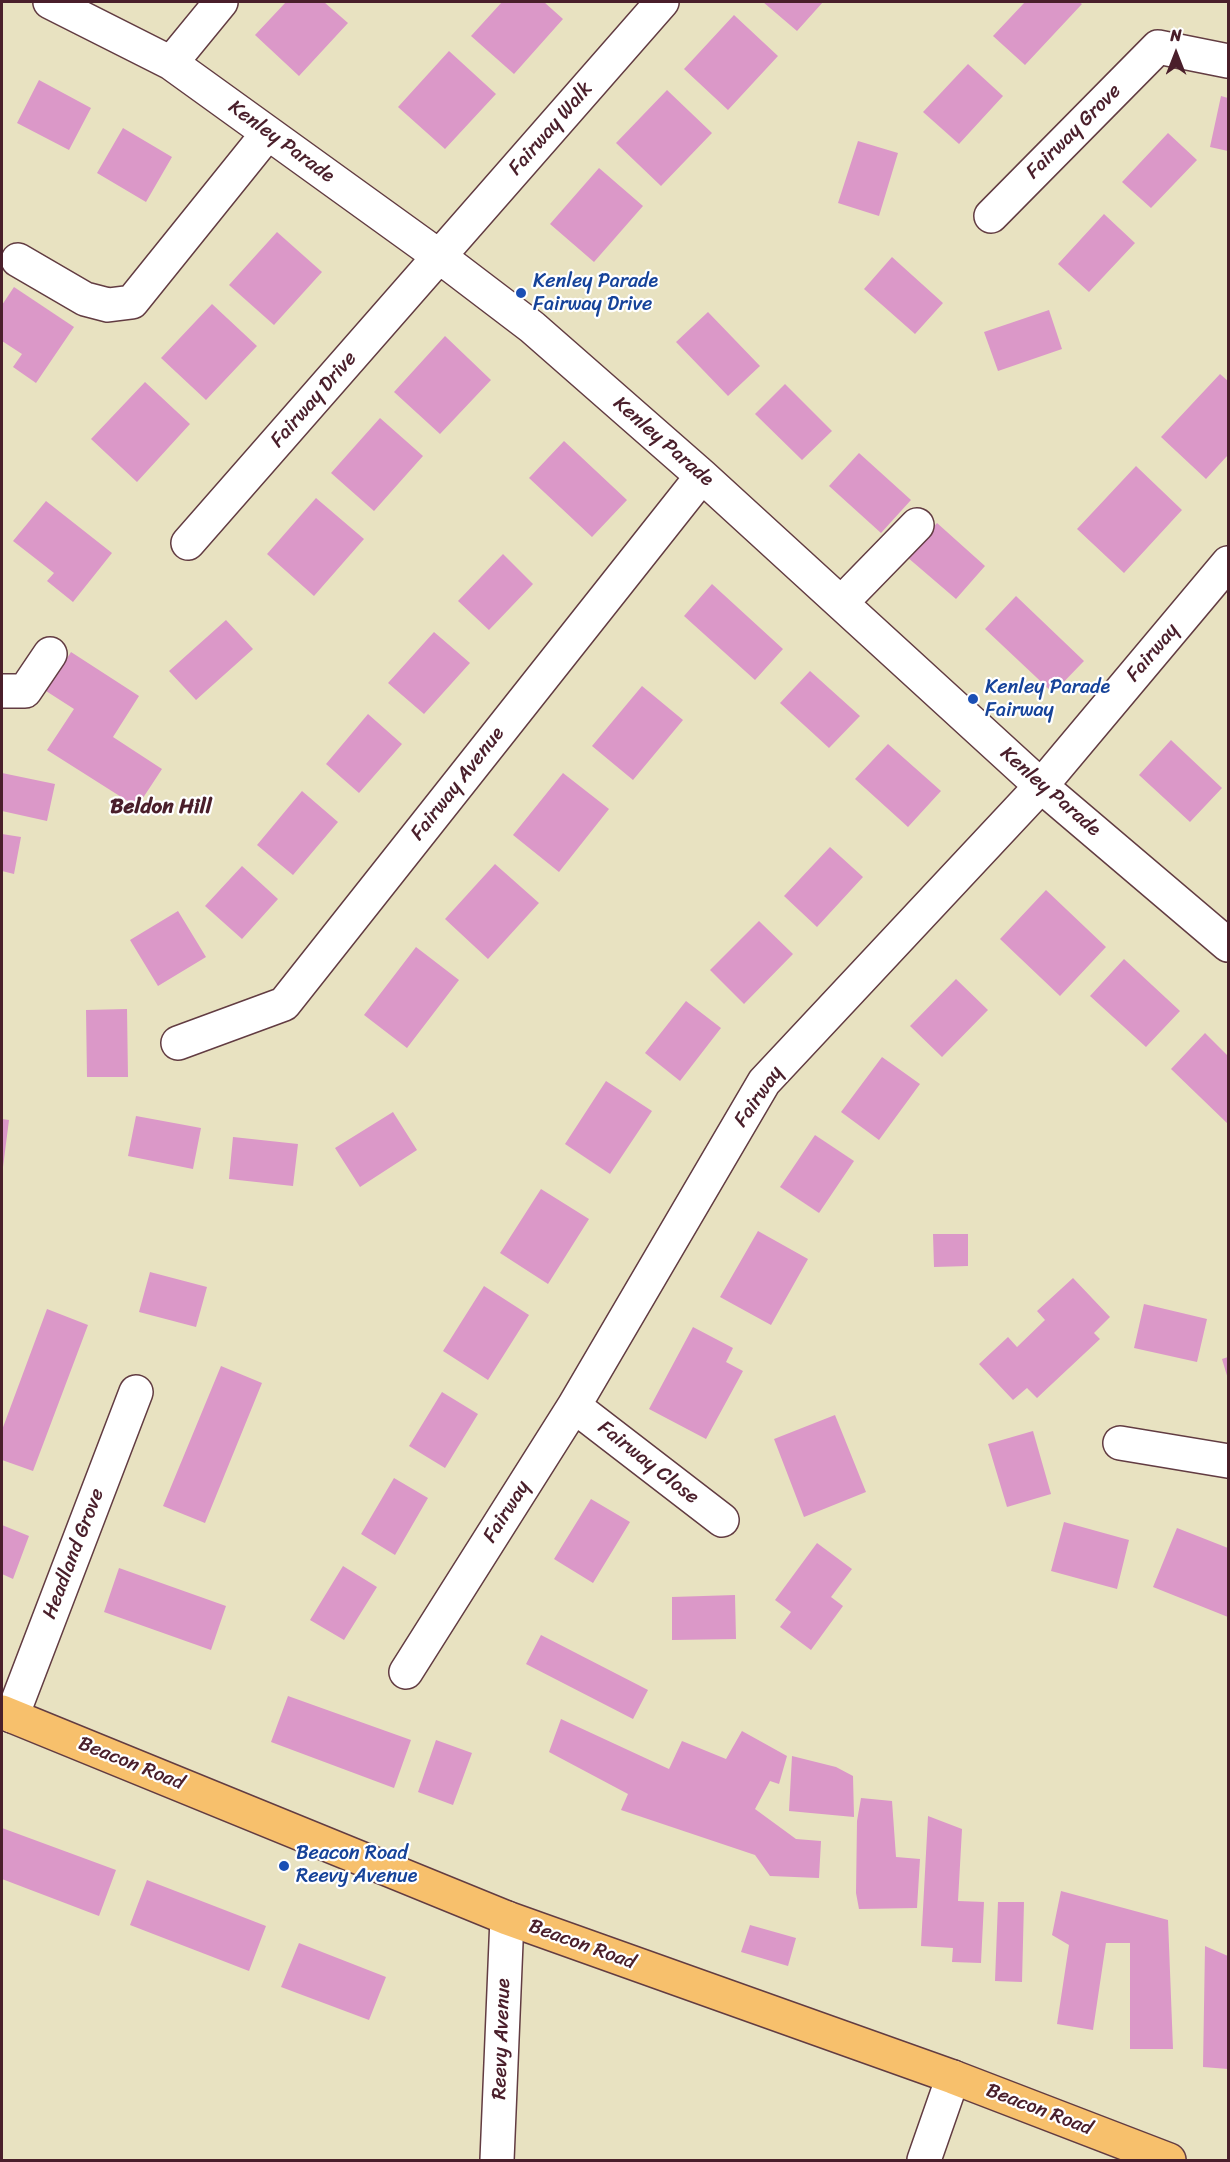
<!DOCTYPE html>
<html>
<head>
<meta charset="utf-8">
<style>
  body { margin:0 }
  #map { position:relative; width:1230px; height:2162px; overflow:hidden; background:#e8e2c1; font-family:Sriracha,sans-serif }
  canvas { display:block }
  .frame { position:absolute; inset:0; border:3px solid #4a1f2b; pointer-events:none }
  .north { position:absolute; left:1146px; top:24px; width:60px; height:60px; -webkit-text-stroke:4px #fff; paint-order:stroke; rotate:0deg; font-size:16px; font-weight:700; line-height:24px; text-align:center; color:#4a1f2b }
  .north::after { content:''; display:block; margin:auto; width:21px; height:27px; background:#4a1f2b; clip-path:polygon(50% 0,100% 100%,50% 72%,0 100%) }
</style>
</head>
<body>
<div id="map">
<canvas width="1230" height="2162"></canvas>
<div class="frame"></div>
<div class="north">N</div>
</div>
<script>
const ctx = document.querySelector('canvas').getContext('2d');
ctx.lineJoin = 'round';
function fill(path, color) {
  ctx.fillStyle = color;
  ctx.fill(path, 'evenodd');
}
function poly(rows) {
  const path = new Path2D();
  for (const r of rows) {
    path.moveTo(r[0], r[1]);
    for (let i = 2; i < r.length; i += 2) path.lineTo(r[i], r[i + 1]);
  }
  return path;
}
function strokePath(path, color, width, dash) {
  ctx.strokeStyle = color;
  ctx.lineWidth = width;
  ctx.lineCap = dash ? 'butt' : 'round';
  ctx.setLineDash(dash || []);
  ctx.stroke(path);
}
function drawText(font, color, halo, rows, align = 'center') {
  ctx.font = font + ' Sriracha,sans-serif';
  ctx.lineWidth = 4.5;
  ctx.setLineDash([]);
  ctx.textBaseline = 'middle';
  ctx.strokeStyle = halo;
  ctx.fillStyle = color;
  for (const [text, x, y, turn = 0] of rows) {
    ctx.save();
    ctx.translate(x, y);
    ctx.rotate((+turn || 0) * Math.PI / 180);
    ctx.textAlign = isNaN(turn) ? turn : align;
    if (halo) ctx.strokeText(text, 0, 0);
    ctx.fillText(text, 0, 0);
    ctx.restore();
  }
}
fill(poly([
  [286,2,324,2,348,23,299,76,255,35],
  [502,2,544,2,563,19,514,74,471,36],
  [763,2,823,2,797,31],
  [1025,2,1079,2,1082,4,1025,65,993,36],
  [734,15,778,56,728,110,684,69],
  [449,51,496,94,445,149,398,107],
  [968,64,1003,96,959,144,923,112],
  [39,80,91,108,69,150,17,123],
  [667,90,712,133,661,186,616,143],
  [1221,96,1228,98,1228,151,1210,147],
  [123,128,172,157,146,202,97,173],
  [1168,133,1197,160,1151,208,1122,182],
  [858,141,898,153,879,216,838,203],
  [599,168,643,206,594,262,550,224],
  [1104,214,1135,243,1089,292,1058,264],
  [277,232,322,272,274,325,229,285],
  [892,257,943,303,915,334,864,289],
  [14,287,74,327,36,383,13,367,22,354,2,341,2,305],
  [212,304,257,346,206,400,161,358],
  [1049,310,1062,349,998,371,984,332],
  [708,312,760,366,728,396,676,342],
  [445,336,491,380,440,434,394,392],
  [1220,374,1228,381,1228,455,1206,479,1161,437],
  [145,382,190,424,137,482,91,439],
  [785,384,832,431,802,460,755,414],
  [380,418,423,456,374,511,331,473],
  [564,441,627,500,592,537,529,478],
  [859,453,911,500,881,533,829,486],
  [1136,466,1182,510,1124,573,1077,529],
  [316,498,364,539,314,596,267,554],
  [46,501,112,553,73,602,47,581,54,573,13,541],
  [937,523,985,566,956,599,907,557],
  [503,554,533,584,489,630,458,601],
  [712,584,783,649,755,680,684,616],
  [1016,596,1084,661,1053,693,985,629],
  [226,620,253,649,196,700,169,671],
  [434,632,470,663,424,714,388,683],
  [71,652,139,696,113,737,162,769,137,807,47,750,74,709,46,691],
  [810,671,860,716,829,748,780,703],
  [642,686,683,720,633,780,592,746],
  [368,714,402,744,359,793,326,764],
  [1171,740,1222,788,1190,822,1139,775],
  [888,744,941,791,908,827,855,779],
  [2,773,55,784,47,821,2,811],
  [563,773,609,809,559,872,513,835],
  [302,791,338,822,293,875,257,845],
  [2,834,21,837,14,874,2,871],
  [830,847,863,877,817,927,784,896],
  [495,864,539,903,488,959,445,919],
  [242,866,278,899,242,939,205,906],
  [1046,890,1106,947,1060,996,1000,939],
  [178,911,206,957,158,986,130,940],
  [759,921,793,954,744,1004,710,970],
  [416,947,459,980,407,1048,364,1015],
  [1124,959,1180,1011,1146,1047,1090,996],
  [956,979,988,1010,942,1057,910,1026],
  [686,1001,721,1028,680,1081,645,1053],
  [127,1009,128,1077,87,1077,86,1010],
  [1205,1033,1228,1056,1228,1124,1171,1069],
  [882,1057,920,1084,879,1140,841,1112],
  [606,1081,652,1111,610,1174,565,1144],
  [393,1112,417,1150,360,1187,335,1148],
  [136,1116,201,1128,193,1169,128,1156],
  [2,1119,9,1120,3,1167,2,1167],
  [815,1135,854,1161,819,1213,780,1187],
  [233,1137,298,1144,293,1186,229,1179],
  [541,1189,589,1219,548,1284,500,1253],
  [758,1231,808,1259,771,1325,720,1297],
  [933,1234,968,1234,968,1266,934,1267],
  [150,1272,207,1287,196,1327,139,1312],
  [1073,1278,1110,1317,1094,1333,1100,1339,1037,1398,1027,1388,1013,1400,979,1364,1008,1337,1017,1347,1045,1320,1037,1311],
  [484,1286,529,1315,488,1380,443,1351],
  [1144,1304,1207,1319,1197,1362,1134,1348],
  [47,1309,88,1325,33,1471,2,1460,2,1430],
  [693,1327,733,1348,726,1362,743,1371,706,1439,649,1409],
  [1228,1357,1228,1379,1222,1359],
  [221,1366,262,1383,205,1523,163,1506],
  [442,1392,478,1414,445,1468,409,1446],
  [835,1415,866,1492,804,1517,774,1439],
  [1033,1431,1051,1494,1007,1507,988,1444],
  [394,1478,428,1498,395,1555,361,1534],
  [591,1499,630,1522,593,1583,554,1559],
  [1064,1522,1129,1540,1117,1589,1051,1571],
  [2,1525,29,1536,13,1579,2,1574],
  [1177,1528,1228,1548,1228,1617,1153,1587],
  [817,1543,852,1569,831,1597,843,1606,811,1650,780,1627,791,1612,775,1600],
  [343,1566,377,1587,344,1640,310,1620],
  [119,1568,226,1606,211,1650,104,1612],
  [735,1595,736,1639,672,1640,672,1597],
  [541,1635,648,1690,633,1719,526,1664],
  [288,1696,411,1740,394,1788,271,1742],
  [561,1719,669,1769,682,1741,726,1759,742,1731,787,1756,779,1784,770,1781,755,1809,796,1839,821,1841,819,1878,770,1876,755,1855,621,1810,628,1794,549,1752],
  [436,1740,472,1753,453,1805,418,1792],
  [792,1756,836,1767,853,1776,854,1817,789,1811],
  [861,1798,892,1801,896,1857,920,1859,917,1908,859,1909,856,1893,857,1821],
  [928,1816,962,1829,958,1901,984,1902,981,1963,952,1962,953,1948,921,1946],
  [2,1828,116,1870,99,1916,2,1879],
  [147,1880,266,1926,249,1971,130,1925],
  [1061,1891,1168,1920,1173,2049,1130,2049,1130,1943,1106,1943,1093,2030,1057,2024,1069,1945,1052,1935],
  [998,1902,1024,1902,1022,1982,995,1981],
  [750,1925,796,1938,788,1966,741,1952],
  [299,1943,386,1977,369,2020,281,1987],
  [1205,1946,1228,1956,1228,2069,1203,2067]
]), '#db98c8');
const minor = poly([
  [50,2,171,63,440,257,532,327,702,476,1041,786,1228,945],
  [171,63,221,2],
  [991,216,1158,47,1228,61],
  [18,260,85,299,108,305,132,302,268,133],
  [188,543,662,2],
  [841,603,917,525],
  [2,691,25,691,50,654],
  [178,1043,284,1004,702,476],
  [574,1406,722,1520],
  [1120,1443,1228,1461],
  [406,1672,574,1406,764,1082,1041,786,1228,563],
  [12,1716,136,1392],
  [497,2160,507,1918],
  [924,2160,953,2077]
]);
const major = poly([
  [2,1712,507,1918,953,2077,1169,2160]
]);
strokePath(minor, '#623c42', 36);
strokePath(major, '#623c42', 36);
strokePath(minor, '#fff', 33);
strokePath(major, '#f7c06c', 33);
for (const [x, y, r, color] of [
  [521,293,6,"#1a4fb4"],
  [973,699,6,"#1a4fb4"],
  [284,1866,6,"#1a4fb4"]
]) {
  const dot = new Path2D();
  dot.arc(x, y, r, 0, 2 * Math.PI);
  ctx.fillStyle = color;
  ctx.fill(dot);
  strokePath(dot, '#fff', 2);
}
drawText('20px', '#4a1f2b', '#fff', [
  ["Fairway Walk",551,129,-49],
  ["Fairway Grove",1074,132,-45],
  ["Kenley Parade",281,142,36],
  ["Fairway Drive",314,400,-49],
  ["Kenley Parade",663,442,41],
  ["Fairway",1153,653,-50],
  ["Fairway Avenue",458,784,-52],
  ["Kenley Parade",1050,792,41],
  ["Fairway",759,1097,-55],
  ["Fairway Close",648,1463,38],
  ["Fairway",507,1512,-58],
  ["Headland Grove",74,1554,-69],
  ["Beacon Road",131,1764,22],
  ["Beacon Road",582,1945,20],
  ["Reevy Avenue",502,2039,-88],
  ["Beacon Road",1039,2110,21]
]);
drawText('20px', '#164399', '#fff', [
  ["Kenley Parade",533,282],
  ["Fairway Drive",533,305],
  ["Kenley Parade",985,688],
  ["Fairway",985,711],
  ["Beacon Road",296,1854],
  ["Reevy Avenue",296,1877]
], 'left');
drawText('bold 21px', '#4a1f2b', '#fff', [
  ["Beldon Hill",161,808]
]);
</script>
</body>
</html>
